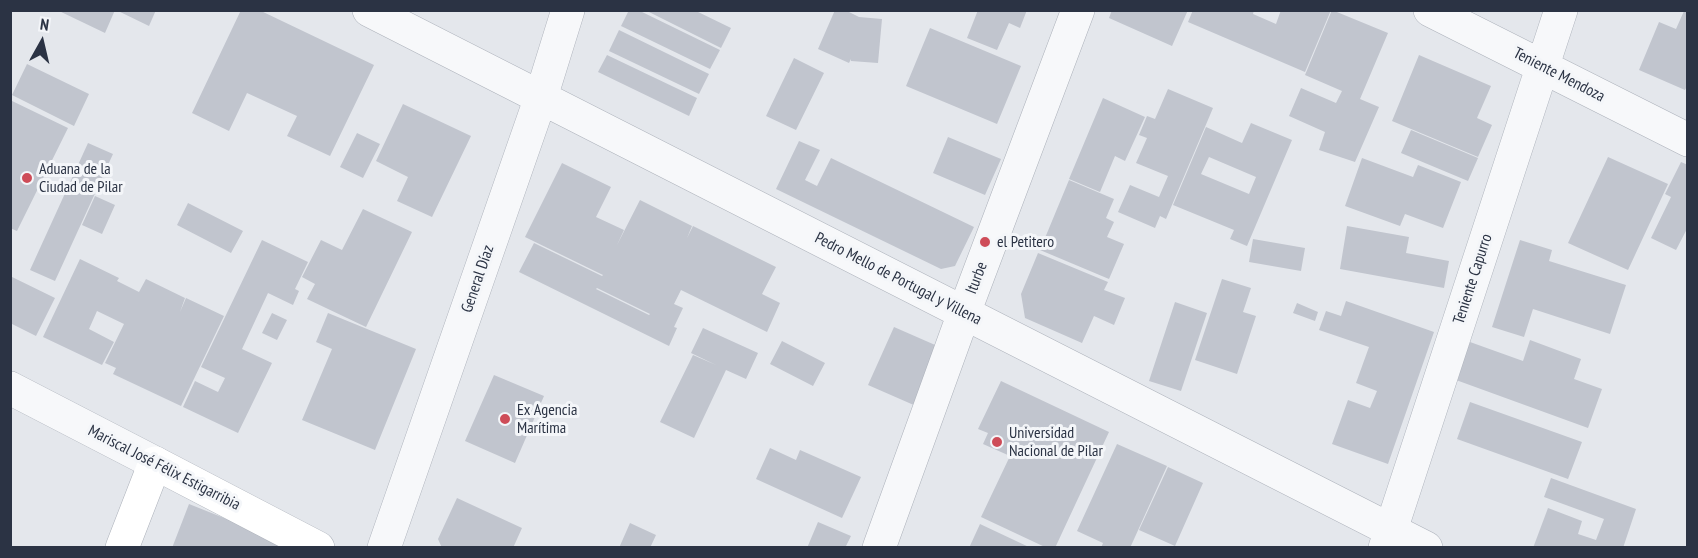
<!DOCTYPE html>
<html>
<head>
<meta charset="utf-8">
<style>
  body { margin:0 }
  #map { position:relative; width:1698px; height:558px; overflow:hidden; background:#e4e7ec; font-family:"PT Sans Narrow",sans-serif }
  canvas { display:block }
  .frame { position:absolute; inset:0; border:12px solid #2b3344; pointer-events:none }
  .north { position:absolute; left:12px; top:12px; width:60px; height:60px; -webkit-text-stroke:4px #f4f6f9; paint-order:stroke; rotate:8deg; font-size:16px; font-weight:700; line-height:24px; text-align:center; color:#2b3344 }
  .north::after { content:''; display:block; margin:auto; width:21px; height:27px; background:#2b3344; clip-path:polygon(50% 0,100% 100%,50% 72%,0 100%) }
</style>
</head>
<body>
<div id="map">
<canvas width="1698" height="558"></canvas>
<div class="frame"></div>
<div class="north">N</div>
</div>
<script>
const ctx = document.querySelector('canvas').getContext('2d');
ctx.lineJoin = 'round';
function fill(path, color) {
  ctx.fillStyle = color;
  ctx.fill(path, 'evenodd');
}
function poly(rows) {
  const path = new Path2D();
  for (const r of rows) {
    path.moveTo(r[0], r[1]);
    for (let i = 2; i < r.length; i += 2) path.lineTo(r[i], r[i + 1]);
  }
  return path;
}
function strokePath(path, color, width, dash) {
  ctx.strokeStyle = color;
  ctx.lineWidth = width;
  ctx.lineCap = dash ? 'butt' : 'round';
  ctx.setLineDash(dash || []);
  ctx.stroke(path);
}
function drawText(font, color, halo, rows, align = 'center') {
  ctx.font = font + ' "PT Sans Narrow",sans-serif';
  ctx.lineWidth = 6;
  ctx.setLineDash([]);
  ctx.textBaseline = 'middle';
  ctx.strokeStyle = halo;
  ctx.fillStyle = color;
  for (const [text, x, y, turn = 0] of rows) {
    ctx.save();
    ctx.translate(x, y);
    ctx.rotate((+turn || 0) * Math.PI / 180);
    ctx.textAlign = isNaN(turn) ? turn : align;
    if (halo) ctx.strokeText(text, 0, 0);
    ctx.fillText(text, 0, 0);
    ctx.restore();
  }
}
fill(poly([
  [57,10,115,10,105,33],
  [116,10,156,10,149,26],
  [241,10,259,10,374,65,330,156,287,136,297,116,247,93,229,131,192,113],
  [629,10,638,10,720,50,710,69,621,26],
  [645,10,694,10,731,28,721,48],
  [835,10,845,10,859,17,882,19,878,63,851,61,851,59,849,63,818,49],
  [978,10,1027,10,1020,28,1009,23,997,50,967,38],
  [1112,10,1188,10,1172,46,1109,18],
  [1193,10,1254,10,1253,14,1276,24,1281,10,1331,10,1305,72,1188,22],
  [1332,10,1388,33,1360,99,1379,107,1355,162,1319,150,1325,132,1289,116,1301,88,1336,103,1342,91,1305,75],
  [1684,11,1688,12,1688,84,1685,90,1639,70,1659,22,1676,29],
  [930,28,1021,66,997,124,906,86],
  [619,30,709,74,699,94,609,51],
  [607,55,697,98,689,116,598,72],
  [1419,55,1491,86,1477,118,1492,125,1478,157,1392,121],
  [794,58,824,73,796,130,766,116],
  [27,64,89,94,74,126,12,95],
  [1168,89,1213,108,1166,219,1160,216,1155,228,1118,212,1130,185,1159,197,1168,176,1136,163,1147,138,1139,135,1147,116,1155,119],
  [1103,98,1145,117,1125,161,1115,156,1100,192,1069,179],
  [10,100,68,128,17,231,10,228],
  [403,104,471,136,432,217,397,201,408,177,376,161],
  [1251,123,1292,140,1247,246,1230,239,1234,230,1173,205,1206,127,1242,143],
  [1209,157,1256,177,1249,194,1201,174],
  [1411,130,1478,158,1468,181,1401,153],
  [357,133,380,144,363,178,340,167],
  [948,137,1001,159,985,195,933,173],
  [799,141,820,150,805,180,817,186,831,158,974,227,955,266,941,269,776,189],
  [88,143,113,154,55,281,30,270],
  [1608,157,1668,184,1628,270,1568,243],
  [1362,158,1413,177,1418,165,1461,182,1443,228,1405,214,1400,226,1345,206],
  [1681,162,1688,165,1688,227,1676,250,1651,238,1671,197,1665,194],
  [562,163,611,187,596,217,624,230,617,245,640,200,692,226,687,238,693,226,776,267,762,294,780,303,767,332,681,290,674,304,683,308,674,327,677,328,669,346,519,272,534,243,602,276,603,275,525,237],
  [597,288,650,314,649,315,596,289],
  [1069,180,1114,199,1106,218,1114,222,1107,237,1124,244,1109,279,1040,250],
  [95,196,115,205,102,234,82,225],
  [188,203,243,231,231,253,177,225],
  [363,209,412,232,366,327,307,299,315,284,302,277,321,240,342,250],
  [1347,226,1409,237,1406,253,1449,261,1444,288,1340,269],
  [1253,239,1305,248,1301,271,1249,262],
  [262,240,308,262,295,289,299,291,293,305,268,293,242,349,272,363,238,433,183,407,195,381,218,392,225,378,201,367],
  [1520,240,1552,250,1549,261,1626,285,1610,334,1533,309,1524,337,1492,327],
  [1038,253,1108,282,1104,290,1125,298,1114,325,1094,316,1082,343,1025,318,1021,294],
  [80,259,119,278,117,281,139,292,146,279,185,298,180,312,186,298,224,316,181,406,113,374,116,368,105,363,124,324,97,311,89,329,114,342,102,365,43,337],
  [10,276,55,298,36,336,10,323],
  [1222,279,1251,288,1243,312,1256,316,1237,374,1195,360],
  [1346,301,1434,332,1388,464,1332,444,1348,400,1370,408,1377,391,1356,383,1369,347,1319,330,1326,311,1341,316],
  [1175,302,1207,313,1181,391,1149,381],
  [1297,303,1318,312,1315,321,1293,313],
  [272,313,287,320,277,340,262,333],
  [328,313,416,349,375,450,302,420,332,349,316,342],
  [894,327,942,348,916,406,868,385],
  [703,328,758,353,746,379,726,370,694,438,660,422,693,355,716,365,691,353],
  [1530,340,1581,359,1574,379,1602,389,1588,428,1456,380,1470,342,1523,361],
  [782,341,825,363,813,386,770,364],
  [494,375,544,396,515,463,465,441],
  [1001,381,1109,432,1055,548,1047,548,981,517,1010,456,983,444,988,433,978,429],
  [1470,402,1582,442,1568,479,1457,439],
  [1117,444,1167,466,1130,548,1101,548,1103,543,1077,531],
  [770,448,796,460,800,450,861,477,842,518,756,479],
  [1168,467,1203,483,1175,546,1139,530],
  [1551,478,1636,509,1623,548,1533,548,1548,508,1582,521,1578,534,1596,540,1604,519,1544,497],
  [457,498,522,528,513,548,442,548,438,539],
  [189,504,239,524,303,547,172,548],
  [818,522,851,536,845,548,807,548],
  [630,523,656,535,650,548,619,548],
  [980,524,1031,548,969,548]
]), '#c1c5ce');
const minor = poly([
  [369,10,1426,548],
  [1430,10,1688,140],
  [10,388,155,463],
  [384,548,541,97,568,10],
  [879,548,964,313,1078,10],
  [1385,548,1561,10]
]);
const secondary = poly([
  [122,548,155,463,318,548]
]);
strokePath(minor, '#acb1ba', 34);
strokePath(secondary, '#acb1ba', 34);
strokePath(minor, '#f7f8fa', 33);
strokePath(secondary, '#fff', 33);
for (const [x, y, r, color] of [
  [27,178,6,"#ce4c58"],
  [985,242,6,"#ce4c58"],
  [505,419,6,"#ce4c58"],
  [997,442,6,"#ce4c58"]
]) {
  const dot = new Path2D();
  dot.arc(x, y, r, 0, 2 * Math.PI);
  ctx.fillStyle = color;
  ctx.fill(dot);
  strokePath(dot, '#f4f6f9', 2);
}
drawText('16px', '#2b3344', '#f4f6f9', [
  ["Teniente Mendoza",1559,75,27],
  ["Iturbe",977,278,-69],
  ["General Díaz",478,279,-71],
  ["Pedro Mello de Portugal y Villena",898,279,27],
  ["Teniente Capurro",1473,279,-72],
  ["Mariscal José Félix Estigarribia",164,468,27]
]);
drawText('16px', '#2b3344', '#f4f6f9', [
  ["Aduana de la",39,169],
  ["Ciudad de Pilar",39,187],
  ["el Petitero",997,242],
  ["Ex Agencia",517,410],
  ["Marítima",517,428],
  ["Universidad",1009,433],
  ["Nacional de Pilar",1009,451]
], 'left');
</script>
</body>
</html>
